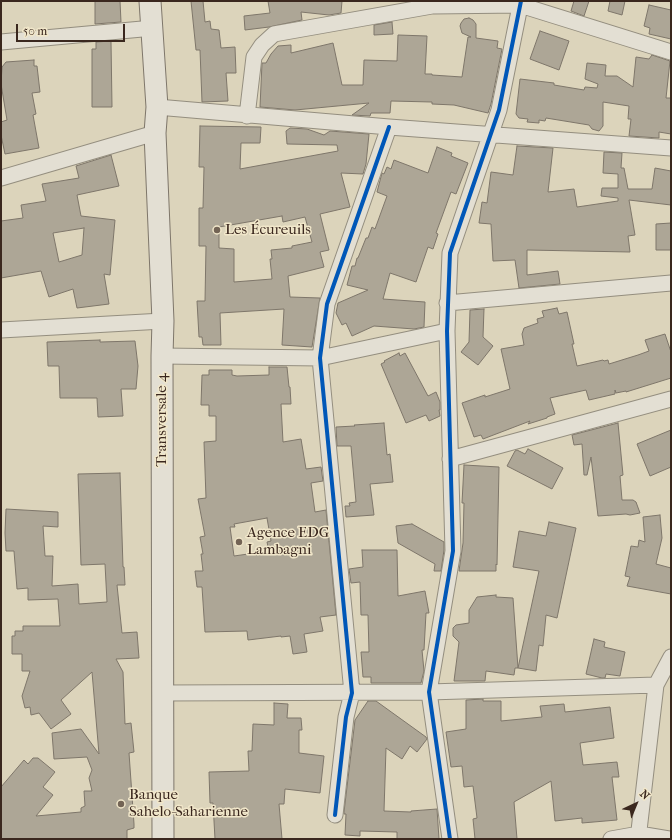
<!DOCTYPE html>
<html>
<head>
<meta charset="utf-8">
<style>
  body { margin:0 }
  #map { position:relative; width:672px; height:840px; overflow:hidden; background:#dcd4bb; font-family:"IM FELL French Canon",serif }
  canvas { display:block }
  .frame { position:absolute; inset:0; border:2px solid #3a271e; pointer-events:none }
  .north { position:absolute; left:616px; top:784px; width:40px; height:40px; -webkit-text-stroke:3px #f1e7ca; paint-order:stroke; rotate:44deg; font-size:11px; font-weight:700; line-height:16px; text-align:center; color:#3a271e }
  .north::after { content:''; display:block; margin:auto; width:14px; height:18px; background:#3a271e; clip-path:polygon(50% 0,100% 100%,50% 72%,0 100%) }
  .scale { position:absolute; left:16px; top:24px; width:109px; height:18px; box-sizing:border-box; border:2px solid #3a271e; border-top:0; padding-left:5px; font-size:12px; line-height:14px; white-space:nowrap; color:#3a271e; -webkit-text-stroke:3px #f1e7ca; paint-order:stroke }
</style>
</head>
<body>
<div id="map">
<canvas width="672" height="840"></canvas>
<div class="frame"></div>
<div class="north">N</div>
<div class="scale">50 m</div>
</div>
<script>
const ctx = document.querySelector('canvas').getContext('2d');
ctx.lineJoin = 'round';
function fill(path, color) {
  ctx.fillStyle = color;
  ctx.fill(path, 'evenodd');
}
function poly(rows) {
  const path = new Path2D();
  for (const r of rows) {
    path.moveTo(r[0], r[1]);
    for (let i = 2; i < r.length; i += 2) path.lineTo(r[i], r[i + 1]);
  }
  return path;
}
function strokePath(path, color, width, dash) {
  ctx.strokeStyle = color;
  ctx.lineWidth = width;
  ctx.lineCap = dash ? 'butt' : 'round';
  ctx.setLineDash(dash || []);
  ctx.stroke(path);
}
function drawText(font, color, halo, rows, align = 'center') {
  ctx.font = font + ' "IM FELL French Canon",serif';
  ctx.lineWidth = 3;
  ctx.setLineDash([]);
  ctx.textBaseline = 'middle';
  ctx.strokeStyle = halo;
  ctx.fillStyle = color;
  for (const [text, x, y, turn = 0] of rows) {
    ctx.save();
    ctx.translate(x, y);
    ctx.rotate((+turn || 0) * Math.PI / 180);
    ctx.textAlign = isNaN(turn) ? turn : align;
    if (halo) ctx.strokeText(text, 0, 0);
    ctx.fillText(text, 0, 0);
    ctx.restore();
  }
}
const building = poly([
  [95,1,120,1,121,22,95,24,95,1],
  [191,1,203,1,205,22,210,21,211,29,219,30,221,48,235,47,236,73,226,73,228,101,202,102,200,50,196,50,191,1],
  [268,1,342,1,341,13,329,15,301,12,302,20,269,27,245,30,244,16,270,13,268,1],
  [574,1,589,1,584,16,571,11,574,1],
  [610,1,625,1,622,15,608,11,610,1],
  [649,5,671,10,671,39,649,34,650,28,644,26,649,5],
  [469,18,473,20,476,24,476,38,498,41,497,48,502,49,491,104,488,113,454,105,432,104,432,102,391,101,390,113,371,113,370,116,352,115,369,103,295,110,260,107,262,63,266,63,271,54,278,46,291,45,291,53,333,43,342,85,363,85,364,60,397,61,398,35,427,36,425,74,432,74,432,75,462,77,468,37,471,37,462,33,460,26,461,23,464,19,469,18],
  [392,22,393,34,374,35,374,25,392,22],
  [540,31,569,41,559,70,530,59,540,31],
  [111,41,112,107,92,107,92,49,96,49,96,42,111,41],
  [652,55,670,61,666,98,671,98,671,134,659,132,659,138,629,136,631,119,628,119,629,106,603,102,603,126,599,131,592,129,589,125,546,118,545,121,539,120,539,123,527,122,528,119,519,118,516,114,520,79,554,83,554,85,584,90,585,87,597,88,598,84,585,79,587,63,606,65,605,76,617,76,633,87,636,57,649,59,652,55],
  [34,60,34,66,37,66,40,92,32,93,36,114,33,115,39,148,5,154,1,135,1,122,7,120,1,84,2,67,6,62,34,60],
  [200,126,261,127,260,143,241,143,240,169,338,151,337,145,287,144,286,131,290,128,307,129,324,135,330,131,369,134,366,164,363,174,341,173,350,207,320,214,329,250,320,252,324,267,288,276,290,297,320,298,312,347,282,345,284,309,220,313,221,345,203,345,202,337,199,337,197,301,205,301,206,246,199,246,199,208,203,208,204,167,199,167,200,126],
  [282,216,283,222,305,217,312,242,292,246,292,248,271,250,272,259,270,259,272,279,234,282,234,249,219,248,219,227,282,216],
  [517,146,553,148,548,192,574,189,577,207,618,201,618,198,601,196,602,188,618,188,618,174,603,173,604,152,622,153,621,168,624,168,628,189,652,189,655,168,671,171,671,205,629,200,635,235,628,236,630,252,527,250,527,275,558,271,560,284,519,288,515,260,493,261,491,224,479,223,482,202,487,203,491,172,513,175,517,146],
  [437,147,452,153,451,156,468,163,456,194,451,192,436,233,438,234,433,249,428,247,416,282,390,273,383,299,425,302,424,327,414,329,374,326,352,336,346,323,342,325,336,313,338,303,368,290,347,285,352,266,355,266,357,258,358,258,366,238,368,238,372,227,375,229,387,196,377,192,382,173,384,174,387,167,391,169,394,160,428,173,437,147],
  [111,155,119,186,77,195,81,216,115,220,110,275,104,274,109,304,77,308,73,289,49,297,41,271,1,278,1,221,23,218,21,205,46,201,42,184,79,178,76,166,111,155],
  [84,228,82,255,59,262,53,233,84,228],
  [671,223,671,250,656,250,656,224,671,223],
  [557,308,559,314,567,312,574,344,572,344,577,366,603,360,604,361,608,360,609,364,638,355,649,351,645,340,665,334,671,352,671,378,626,392,626,391,616,393,615,390,615,394,589,400,586,390,550,398,555,414,547,417,547,418,528,424,530,421,483,439,481,435,474,437,462,403,485,395,485,397,510,389,501,349,524,345,522,334,524,328,538,323,537,319,544,317,542,311,557,308],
  [484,309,483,337,493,346,478,365,461,352,469,342,470,310,484,309],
  [100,340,100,342,135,341,138,366,136,389,121,389,123,416,98,417,97,398,60,398,59,366,48,366,47,342,100,340],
  [399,353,400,356,405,353,428,396,436,392,440,402,440,410,439,410,440,416,429,421,426,415,406,423,381,364,385,362,384,361,399,353],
  [269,367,287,367,289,387,290,387,291,404,281,404,283,442,301,439,306,469,321,467,323,481,311,483,315,512,326,510,336,615,320,617,323,631,304,634,307,652,293,654,290,636,281,637,281,636,248,640,247,631,205,632,202,587,197,587,195,571,203,571,201,554,203,554,200,537,205,536,198,499,206,498,204,442,216,441,216,416,209,416,209,405,201,405,202,375,209,375,209,370,232,370,232,375,237,376,269,375,269,367],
  [267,518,271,541,267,542,269,551,234,556,230,527,235,527,234,524,267,518],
  [384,423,387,455,390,454,393,482,370,484,374,515,346,517,345,506,350,506,349,503,356,502,351,446,337,446,336,427,355,426,354,425,384,423],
  [618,423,623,475,620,476,622,500,633,500,636,502,640,513,630,515,626,514,598,516,591,457,587,475,584,475,582,444,574,445,572,435,618,423],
  [671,430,671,467,650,476,637,444,671,430],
  [528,449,563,468,552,489,507,466,515,451,517,450,525,454,528,449],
  [464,465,499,467,497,565,496,564,496,571,459,571,463,543,464,503,462,503,464,465],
  [120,473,123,567,124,567,125,585,117,585,122,633,137,632,139,658,116,659,123,672,125,724,131,723,134,752,129,753,134,824,134,828,127,830,127,839,1,839,1,787,24,760,28,764,33,758,38,758,55,772,43,787,53,795,36,816,81,812,81,808,85,806,84,791,92,791,89,778,92,770,87,757,54,759,52,733,81,729,99,754,92,672,61,700,71,714,51,729,39,713,31,715,30,707,25,708,22,696,30,671,22,671,22,654,12,654,12,636,15,636,15,631,23,631,23,626,60,626,58,599,28,600,28,588,17,589,14,551,6,551,5,533,6,509,58,512,58,527,43,526,45,556,53,556,52,586,78,584,79,604,107,602,105,564,81,565,78,474,120,473],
  [660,515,662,538,656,564,671,568,671,594,627,586,630,577,625,576,631,546,638,547,639,540,645,542,643,517,660,515],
  [549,522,576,528,557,618,546,615,543,646,539,645,536,671,518,668,539,571,513,567,519,531,546,536,549,522],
  [412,524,444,542,444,550,441,571,434,571,435,564,398,543,396,526,412,524],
  [362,550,397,550,398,596,425,591,429,613,426,613,424,650,422,650,424,671,421,683,371,683,371,677,363,677,361,652,369,652,368,615,361,615,360,582,351,583,349,569,363,567,362,550],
  [496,595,496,597,513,598,518,668,515,668,514,675,486,671,485,681,454,681,459,642,453,636,453,628,456,625,469,623,469,610,477,597,496,595],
  [594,639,605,642,604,647,625,652,620,676,606,674,605,678,602,678,586,674,594,639],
  [483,699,483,701,501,701,501,721,542,717,540,706,564,704,565,712,610,707,614,738,580,743,583,765,617,762,619,777,612,777,617,820,582,823,582,818,555,821,551,781,514,802,517,839,475,839,473,819,477,818,473,786,464,787,462,766,451,767,446,732,466,729,466,700,483,699],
  [368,701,376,701,426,737,427,739,417,752,410,746,402,759,386,748,384,811,411,812,411,811,437,809,439,839,397,839,397,832,360,831,360,836,345,835,346,814,344,814,344,812,355,720,368,701],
  [274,703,288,704,287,718,301,718,302,730,299,730,299,753,324,756,320,793,285,789,284,804,279,804,282,839,215,839,213,803,210,803,209,772,249,771,248,751,252,751,253,724,274,725,274,703]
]);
fill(building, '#ada696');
strokePath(building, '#7e766a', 1);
const minor = poly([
  [1,42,153,28],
  [157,107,389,127,671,148],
  [247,116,254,57,262,45,274,34,432,6,520,5,671,52],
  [1,178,155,133],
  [447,303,671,283],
  [1,330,163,321],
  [162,356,320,358,447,331],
  [450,459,671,399],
  [162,693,429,692,656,685],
  [335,815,346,717,352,693,320,358,327,304,389,127],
  [450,839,429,692,453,551,447,331,450,253,499,110,521,1],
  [611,839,639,834,669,839],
  [638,839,656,685,671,657]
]);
const secondary = poly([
  [150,1,157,107,155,133,163,321,162,356,163,839]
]);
strokePath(minor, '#948e7f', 17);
strokePath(secondary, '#7e766a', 23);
strokePath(minor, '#e3dfd3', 15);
strokePath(secondary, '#e3dfd3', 21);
strokePath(poly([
  [335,815,346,717,352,693,320,358,327,304,389,127],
  [450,839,429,692,453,551,447,331,450,253,499,110,521,1]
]), '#0057b8', 4);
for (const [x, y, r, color] of [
  [217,230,4,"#736455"],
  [239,542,4,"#736455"],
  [121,804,4,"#736455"]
]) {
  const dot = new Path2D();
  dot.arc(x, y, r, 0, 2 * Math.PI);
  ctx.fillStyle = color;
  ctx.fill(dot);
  strokePath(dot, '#f1e7ca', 1.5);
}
drawText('15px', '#3a271e', '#f1e7ca', [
  ["Les Écureuils",225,230],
  ["Agence EDG",247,533],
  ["Lambagni",247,550],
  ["Banque",129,795],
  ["Sahelo-Saharienne",129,812]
], 'left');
drawText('15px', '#3a271e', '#f1e7ca', [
  ["Transversale 4",162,420,-90]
]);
</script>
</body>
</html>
